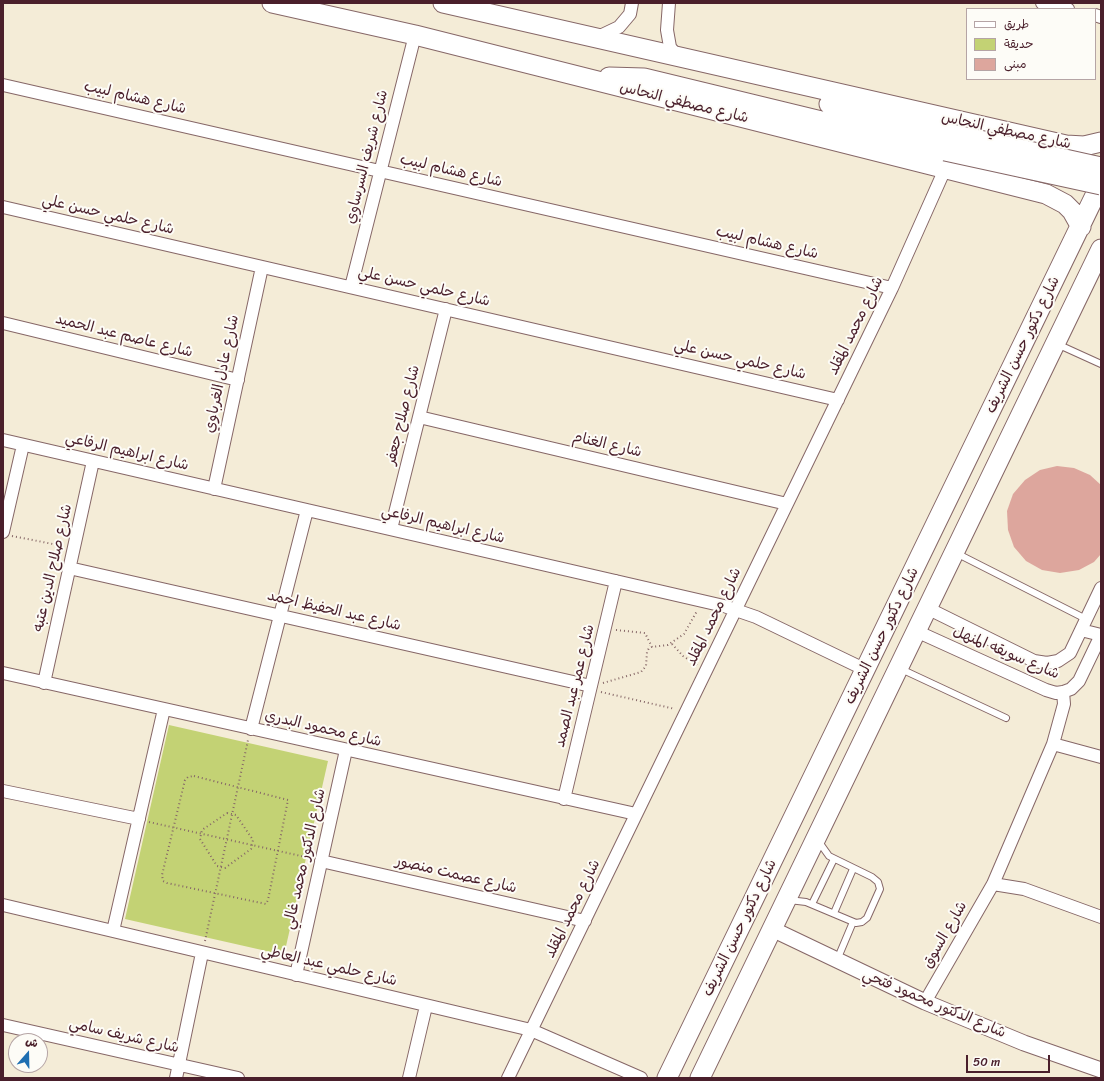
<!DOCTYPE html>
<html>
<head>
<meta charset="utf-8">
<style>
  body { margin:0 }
  #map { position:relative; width:1104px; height:1081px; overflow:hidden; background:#f4ecd7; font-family:Sriracha,"Playpen Sans Arabic",sans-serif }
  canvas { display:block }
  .frame { position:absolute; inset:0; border:4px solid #4a1f2b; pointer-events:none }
  .legend { position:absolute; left:966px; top:8px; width:130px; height:72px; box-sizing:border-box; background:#fdfcf7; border:1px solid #b5a4a5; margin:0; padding:5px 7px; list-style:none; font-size:12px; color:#4a1f2b }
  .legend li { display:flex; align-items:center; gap:8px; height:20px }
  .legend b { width:20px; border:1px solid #b5a4a5 }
  .north { position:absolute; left:8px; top:1033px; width:40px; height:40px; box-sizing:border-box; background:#fdfcf7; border:1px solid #b5a4a5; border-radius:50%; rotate:20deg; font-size:11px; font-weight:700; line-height:16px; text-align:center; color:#4a1f2b }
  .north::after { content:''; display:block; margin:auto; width:14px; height:18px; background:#1f6fb2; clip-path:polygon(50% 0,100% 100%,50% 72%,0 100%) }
  .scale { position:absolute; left:966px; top:1055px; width:84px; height:18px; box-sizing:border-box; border:2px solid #4a1f2b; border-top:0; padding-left:5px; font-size:12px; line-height:14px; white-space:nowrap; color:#4a1f2b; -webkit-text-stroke:3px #fdfcf7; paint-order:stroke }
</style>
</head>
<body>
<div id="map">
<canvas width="1104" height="1081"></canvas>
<div class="frame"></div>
<ul class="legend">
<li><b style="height:5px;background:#fff"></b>طريق</li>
<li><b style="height:11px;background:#c3d274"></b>حديقة</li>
<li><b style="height:11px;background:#dda69d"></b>مبنى</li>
</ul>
<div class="north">ش</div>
<div class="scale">50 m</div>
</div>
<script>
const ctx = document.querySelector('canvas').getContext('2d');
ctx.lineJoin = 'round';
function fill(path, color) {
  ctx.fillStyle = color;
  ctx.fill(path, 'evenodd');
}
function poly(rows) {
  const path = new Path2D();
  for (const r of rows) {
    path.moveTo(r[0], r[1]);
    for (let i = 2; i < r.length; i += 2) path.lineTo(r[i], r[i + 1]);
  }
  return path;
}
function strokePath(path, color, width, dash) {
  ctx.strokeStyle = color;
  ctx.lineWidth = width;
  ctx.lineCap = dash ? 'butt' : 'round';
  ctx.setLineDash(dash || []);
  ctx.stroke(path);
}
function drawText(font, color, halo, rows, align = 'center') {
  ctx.font = font + ' Sriracha,"Playpen Sans Arabic",sans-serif';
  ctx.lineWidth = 4;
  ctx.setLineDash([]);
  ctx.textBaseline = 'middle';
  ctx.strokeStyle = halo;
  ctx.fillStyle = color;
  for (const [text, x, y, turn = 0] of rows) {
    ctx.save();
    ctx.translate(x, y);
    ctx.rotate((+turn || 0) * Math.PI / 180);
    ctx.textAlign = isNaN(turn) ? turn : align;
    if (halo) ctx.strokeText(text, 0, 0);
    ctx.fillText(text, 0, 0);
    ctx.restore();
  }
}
fill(poly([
  [169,725,328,761,284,955,125,919]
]), '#c3d274');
fill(poly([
  [1057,466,1074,468,1090,475,1101,485,1101,554,1094,562,1079,570,1060,573,1042,570,1026,561,1014,547,1008,530,1007,511,1013,494,1025,480,1040,470]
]), '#dda69d');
const service = poly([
  [1057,344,1101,364],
  [956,553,1086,619],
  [901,669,1006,718],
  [789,900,806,902,856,923,862,922,867,918,880,889,878,882,872,877,829,856,819,842],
  [812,904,834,859],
  [834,913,853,869],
  [837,960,853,922]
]);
const minor = poly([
  [669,3,667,30,670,47,676,55],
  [1042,3,1068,9],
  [1095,15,1101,17],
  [598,37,619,27,630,14,632,3],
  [3,85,892,288],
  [3,207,838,400],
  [351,287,415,35],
  [3,323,238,380],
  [419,417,787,504],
  [3,440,724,606,756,617,866,670],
  [214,489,262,267],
  [391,529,446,309],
  [3,532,23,445],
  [69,568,591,686],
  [927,608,1034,661,1047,663,1058,661,1070,653,1101,588],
  [916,631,1046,690,1056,693,1063,692,1071,689,1079,681,1101,635,1081,630],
  [3,673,636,814],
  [44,683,93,461],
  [251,729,307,510],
  [1053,744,1101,757],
  [3,791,139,819],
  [564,799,616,581],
  [321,861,585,921],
  [993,884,1024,889,1101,917],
  [3,905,531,1030,641,1078],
  [113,931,164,709],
  [296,975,346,750],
  [925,1002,993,884,1053,744,1064,704,1063,692],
  [3,1025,238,1078],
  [176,1078,202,953],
  [409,1078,426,1006],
  [508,1078,892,288,945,169]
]);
const tertiary = poly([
  [772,929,925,1002,1024,1043,1101,1070]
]);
const primary = poly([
  [272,3,415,35,1046,194,1065,204,1072,211,1081,227],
  [443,3,1066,145,1084,146,1101,142],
  [609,77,644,78,945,151],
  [829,104,948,133],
  [667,1078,1101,183],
  [700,1078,1101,249]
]);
strokePath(service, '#866767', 8);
strokePath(minor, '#866767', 14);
strokePath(tertiary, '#866767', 17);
strokePath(primary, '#866767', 21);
strokePath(poly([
  [12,536,63,546],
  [616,630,645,633,652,647,668,645,684,634,697,611],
  [672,644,683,656,697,665],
  [603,683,641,672,646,666,647,652,650,646],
  [601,692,675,709],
  [194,776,288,800,268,900,266,904,167,883,163,881,162,875,185,780,188,777,194,776],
  [227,813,236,815,253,840,251,849,225,868,217,866,200,839,202,830,227,813],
  [149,822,310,858],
  [205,941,248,740]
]), '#866767', 2, [1, 3]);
strokePath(service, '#fff', 6);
strokePath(minor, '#fff', 12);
strokePath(tertiary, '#fff', 15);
strokePath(primary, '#fff', 19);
const primaryBridge = poly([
  [948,133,1101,167],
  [945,151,1101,185]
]);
strokePath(primaryBridge, '#866767', 21, []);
strokePath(primaryBridge, '#fff', 19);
drawText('15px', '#4a1f2b', '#fdfcf7', [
  ["شارع هشام لبيب",135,98,13],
  ["شارع مصطفي النحاس",684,103,14],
  ["شارع مصطفي النحاس",1006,131,12],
  ["شارع شريف السرساوي",367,157,-76],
  ["شارع هشام لبيب",451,171,13],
  ["شارع حلمي حسن علي",108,215,13],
  ["شارع هشام لبيب",767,243,13],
  ["شارع حلمي حسن علي",424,287,13],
  ["شارع محمد المقلد",856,326,-64],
  ["شارع عاصم عبد الحميد",124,336,14],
  ["شارع دكتور حسن الشريف",1023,345,-64],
  ["شارع حلمي حسن علي",740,360,13],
  ["شارع عادل الغرباوي",222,374,-78],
  ["شارع صلاح جعفر",403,415,-76],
  ["شارع الغنام",607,445,13],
  ["شارع ابراهيم الرفاعي",127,452,13],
  ["شارع ابراهيم الرفاعي",443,525,13],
  ["شارع صلاح الدين عتبه",53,568,-77],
  ["شارع عبد الحفيظ احمد",334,611,13],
  ["شارع محمد المقلد",714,617,-64],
  ["شارع دكتور حسن الشريف",882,636,-64],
  ["شارع سويقه المنهل",1006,653,23],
  ["شارع عمر عبد الصمد",575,686,-76],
  ["شارع محمود البدري",323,729,13],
  ["شارع الدكتور محمد غالي",305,859,-77],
  ["شارع عصمت منصور",456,875,13],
  ["شارع محمد المقلد",573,909,-64],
  ["شارع دكتور حسن الشريف",740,928,-64],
  ["شارع السوق",945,935,-60],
  ["شارع حلمي عبد العاطي",329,966,13],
  ["شارع الدكتور محمود فتحي",934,1004,23],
  ["شارع شريف سامي",124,1036,13]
]);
</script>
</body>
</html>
